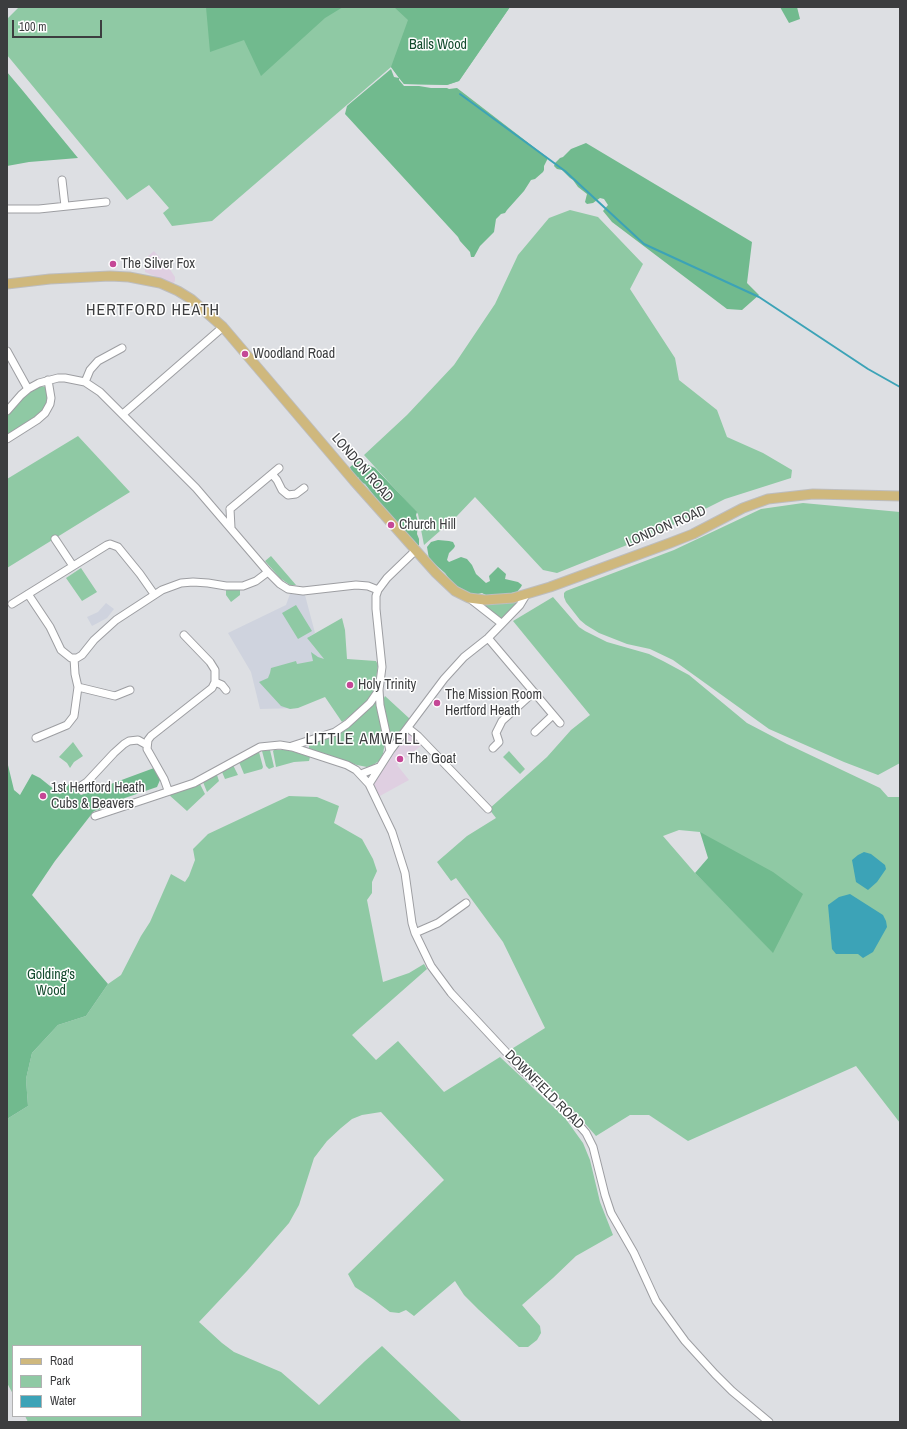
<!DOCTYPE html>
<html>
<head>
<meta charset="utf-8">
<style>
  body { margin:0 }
  #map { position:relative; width:907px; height:1429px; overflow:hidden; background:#dddfe3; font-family:"Archivo Narrow",sans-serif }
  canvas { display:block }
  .frame { position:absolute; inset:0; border:8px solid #3c3d3f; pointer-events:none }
  .legend { position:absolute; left:12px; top:1345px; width:130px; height:72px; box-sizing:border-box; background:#fff; border:1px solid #b1b1b2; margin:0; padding:5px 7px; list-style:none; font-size:12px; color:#3c3d3f }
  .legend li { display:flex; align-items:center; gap:8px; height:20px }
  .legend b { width:20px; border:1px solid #b1b1b2 }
  .scale { position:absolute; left:12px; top:20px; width:90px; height:18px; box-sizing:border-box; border:2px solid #3c3d3f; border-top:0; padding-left:5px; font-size:12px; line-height:14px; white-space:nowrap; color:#3c3d3f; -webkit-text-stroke:3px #fff; paint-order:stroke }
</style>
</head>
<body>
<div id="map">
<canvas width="907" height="1429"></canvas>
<div class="frame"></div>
<ul class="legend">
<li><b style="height:5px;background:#cfb87d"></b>Road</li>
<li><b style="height:11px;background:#8fc9a4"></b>Park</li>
<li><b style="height:11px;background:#3ca3b7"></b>Water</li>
</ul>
<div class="scale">100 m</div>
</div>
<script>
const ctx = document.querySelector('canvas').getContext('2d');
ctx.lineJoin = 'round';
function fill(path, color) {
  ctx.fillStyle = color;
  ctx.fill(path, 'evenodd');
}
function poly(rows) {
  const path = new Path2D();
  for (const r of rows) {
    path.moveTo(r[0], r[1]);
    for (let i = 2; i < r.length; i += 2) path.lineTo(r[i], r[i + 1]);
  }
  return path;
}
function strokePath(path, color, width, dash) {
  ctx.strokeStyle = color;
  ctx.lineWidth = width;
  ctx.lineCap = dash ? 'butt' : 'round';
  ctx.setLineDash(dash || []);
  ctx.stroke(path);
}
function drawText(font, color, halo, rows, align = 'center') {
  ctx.font = font + ' "Archivo Narrow",sans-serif';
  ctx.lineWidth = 3;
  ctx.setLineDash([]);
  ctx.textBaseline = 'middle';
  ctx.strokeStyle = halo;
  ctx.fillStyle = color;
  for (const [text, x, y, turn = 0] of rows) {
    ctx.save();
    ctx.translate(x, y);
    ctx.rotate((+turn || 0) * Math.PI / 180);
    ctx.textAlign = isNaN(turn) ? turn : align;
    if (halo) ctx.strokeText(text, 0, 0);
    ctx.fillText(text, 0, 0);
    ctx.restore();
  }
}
fill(poly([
  [154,251,169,268,175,277,175,281,173,284,145,272,145,259],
  [409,732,423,744,397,765,409,780,378,797,373,785,374,783]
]), '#dfcfe1');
fill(poly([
  [290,594,305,595,315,633,307,638,324,659,298,708,260,709,251,672,228,633,286,605],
  [106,603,114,609,107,618,92,626,87,617,98,612]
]), '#cfd3de');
fill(poly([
  [19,7,510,7,459,81,447,85,404,84,391,67,212,221,172,226,163,213,169,208,149,185,127,200,7,55,7,19],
  [570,210,598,217,643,264,630,289,675,358,679,380,717,410,727,437,763,453,792,470,791,478,725,499,657,533,557,573,543,570,475,497,457,516,424,545,418,514,364,455,407,415,454,365,495,304,518,255,549,218],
  [39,386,47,387,50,393,45,410,24,426,21,426,7,435,7,414,22,397],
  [78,436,130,492,7,568,7,479],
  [803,503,900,512,900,763,878,775,844,762,769,729,673,660,650,649,627,644,599,633,586,625,580,620,566,602,564,597,564,593,566,591,674,550,761,509],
  [271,556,296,585,290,585,280,578,265,561],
  [81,568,97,592,82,601,66,578],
  [226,590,240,590,240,595,231,602,226,595],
  [553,597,579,627,585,631,607,642,649,654,663,661,689,675,747,723,787,744,880,788,888,797,900,797,900,1123,856,1066,688,1141,649,1115,630,1115,596,1136,573,1110,538,1080,510,1050,545,1028,503,942,456,878,451,881,437,862,467,836,496,818,489,809,547,757,571,730,590,715,513,621],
  [679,830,700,832,773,952,695,873,663,836],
  [518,601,519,603,501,619,482,604,506,603],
  [296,605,312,631,298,639,282,613],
  [342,618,345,630,347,659,376,661,378,665,375,686,372,695,362,707,342,722,325,697,298,708,290,709,281,706,259,682,268,678,270,673,271,668,296,661,297,664,313,661,311,652,318,657,324,659,307,638],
  [385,696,410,719,395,739,390,737,383,706,383,700],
  [376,700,377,700,385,742,383,754,379,761,373,765,367,767,357,765,309,749,309,745,313,742,327,737],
  [73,742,83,756,74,762,70,768,67,763,59,757],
  [270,750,274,767,269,769,266,766,262,751],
  [274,750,287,750,295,752,310,757,309,761,294,762,276,767,273,751],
  [509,751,525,769,520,774,503,757],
  [259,752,263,767,262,769,244,774,239,762],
  [233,765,238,775,225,779,222,772],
  [217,775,219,781,207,792,203,782],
  [200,784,205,794,187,811,168,794],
  [289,796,317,797,339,806,334,823,362,839,373,859,377,871,372,882,372,893,367,900,383,982,409,973,424,964,427,969,352,1035,376,1060,398,1041,444,1092,500,1057,565,1118,583,1143,590,1160,600,1202,613,1235,576,1256,553,1278,522,1305,540,1326,541,1333,537,1340,528,1347,519,1347,479,1310,464,1295,455,1281,414,1316,406,1310,399,1313,390,1312,373,1299,355,1287,348,1274,444,1180,381,1112,362,1115,352,1119,341,1128,327,1141,314,1158,299,1205,289,1223,247,1271,199,1322,222,1343,234,1352,281,1372,319,1405,365,1361,382,1346,462,1422,28,1422,25,1416,141,1416,141,1346,13,1346,13,1394,7,1383,7,1119,28,1106,26,1079,32,1053,58,1025,86,1016,108,984,121,975,141,936,150,922,171,874,185,882,189,876,195,860,193,849,208,834]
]), '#8fc9a4');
fill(poly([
  [206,7,343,7,325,18,261,76,244,40,210,52],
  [394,7,510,7,459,81,447,85,404,84,399,78,399,80,404,86,419,86,431,88,447,88,449,89,457,88,548,158,544,166,544,170,543,172,535,179,531,180,524,191,507,210,505,213,501,214,496,219,494,232,480,246,474,257,471,257,470,252,460,241,458,237,345,114,347,106,391,69,394,77,399,78,391,67,408,20],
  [780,7,797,7,800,19,789,23],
  [7,72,23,91,78,158,29,162,7,166],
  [586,143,752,242,747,283,759,295,742,310,727,309,612,222,603,211,608,205,604,199,600,198,593,203,587,204,585,202,587,194,578,187,573,180,570,178,562,170,557,169,554,166,555,163,560,158,563,157,571,149],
  [360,461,375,468,417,512,416,515,418,522,417,534,419,539,419,545,415,546,411,543,365,484,359,481,359,478,353,475,351,472,350,467,355,463],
  [438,540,449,541,453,542,455,546,454,548,449,553,447,560,449,562,461,557,467,559,472,565,476,574,486,583,490,581,489,576,498,567,506,574,505,579,518,582,522,585,521,587,517,592,505,594,493,594,488,596,482,593,474,595,453,584,445,573,429,559,427,547,431,542],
  [7,761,14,790,20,795,32,774,40,778,60,794,69,784,81,795,154,768,159,776,160,780,157,787,154,788,122,799,110,806,94,811,55,861,32,895,108,984,86,1016,58,1025,32,1053,26,1079,28,1106,7,1119],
  [700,832,773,872,803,894,773,953,695,873,708,858]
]), '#71ba8e');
fill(poly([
  [864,852,871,854,885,865,886,869,877,882,868,890,856,882,852,860,858,855],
  [850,894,883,915,886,921,887,927,873,952,863,958,858,954,836,954,832,949,828,905,839,897]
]), '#3ca3b7');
strokePath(poly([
  [460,94,565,171,644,244,759,297,868,369,900,387]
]), '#3ca3b7', 2);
const minor = poly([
  [62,180,65,206],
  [7,209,39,209,106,202],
  [7,351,28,389],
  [85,382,90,370,98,361,122,348],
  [7,411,21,395,28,389,39,383,58,378,65,378,85,382,100,392,196,488,268,572,280,584,288,589,303,591,356,585,368,586,378,590],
  [123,414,223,327],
  [7,439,37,420,45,413,50,404,51,398,48,380],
  [272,474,277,480,282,490,288,495,296,494,304,488],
  [230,509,279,468],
  [230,509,231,528],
  [55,539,73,566],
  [28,594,50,627,61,650,71,658,77,658,82,655,94,640,116,620,162,590,181,583,193,582,208,583,226,586,243,586,256,581,268,572],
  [469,598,501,623],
  [12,604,107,545,110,544,118,547,140,574,154,594],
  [184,635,210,662,215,670,215,682,222,685,226,690],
  [488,638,560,723],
  [78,687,115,696,130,690],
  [408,728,418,736,488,809],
  [535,732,553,715],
  [36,738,67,725,74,716,78,687,75,674,74,658],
  [292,746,335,732,347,724,370,703,379,690],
  [493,748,499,742,496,733,502,721,534,692],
  [390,751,380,705,379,690,382,667,376,609,376,596,378,590,387,578,415,551],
  [361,774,379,767],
  [369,784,390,751,444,679,464,657,488,638,520,605,526,595],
  [81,786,87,782,114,753,124,744,129,741,138,740,147,745],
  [168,790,164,779,147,749,148,740,151,736,212,688,215,682],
  [95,816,194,783,260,747,280,745,292,747,347,765,356,770,369,784,392,832,405,873,412,923,415,933,431,966,451,993,506,1052,521,1069,566,1110,586,1133,593,1147,605,1195,611,1213,634,1253,656,1301,685,1341,715,1374,732,1391,769,1422],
  [415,933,438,923,466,903]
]);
const major = poly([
  [7,284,50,279,110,276,129,277,160,283,178,291,191,299,223,327,354,481,436,573,455,591,469,598,485,600,513,598,550,587,670,543,693,534,743,508,768,499,813,494,900,496]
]);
strokePath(minor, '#9d9ea2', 9);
strokePath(major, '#bdbdbe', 11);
strokePath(minor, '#fff', 7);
strokePath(major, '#cfb87d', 9);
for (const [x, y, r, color] of [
  [113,264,4,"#c54796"],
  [245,354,4,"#c54796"],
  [391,525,4,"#c54796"],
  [350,685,4,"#c54796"],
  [437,703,4,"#c54796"],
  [400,759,4,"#c54796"],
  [43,796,4,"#c54796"]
]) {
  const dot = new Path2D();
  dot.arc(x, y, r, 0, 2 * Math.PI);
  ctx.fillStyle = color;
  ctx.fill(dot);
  strokePath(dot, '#fff', 1.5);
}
drawText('14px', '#144b2e', '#fff', [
  ["Balls Wood",438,45],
  ["Golding's",51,975],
  ["Wood",51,991]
]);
drawText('14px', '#3c3d3f', '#fff', [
  ["The Silver Fox",121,264],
  ["Woodland Road",253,354],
  ["Church Hill",399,525],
  ["Holy Trinity",358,685],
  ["The Mission Room",445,695],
  ["Hertford Heath",445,711],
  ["The Goat",408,759],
  ["1st Hertford Heath",51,788],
  ["Cubs & Beavers",51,804]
], 'left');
drawText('14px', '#3c3d3f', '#fff', [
  ["LONDON ROAD",362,468,49],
  ["LONDON ROAD",666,527,-23],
  ["DOWNFIELD ROAD",544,1090,45]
]);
ctx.letterSpacing = '1px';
drawText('16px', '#3c3d3f', '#fff', [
  ["HERTFORD HEATH",153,311],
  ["LITTLE AMWELL",363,740]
]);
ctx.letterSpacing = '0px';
</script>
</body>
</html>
